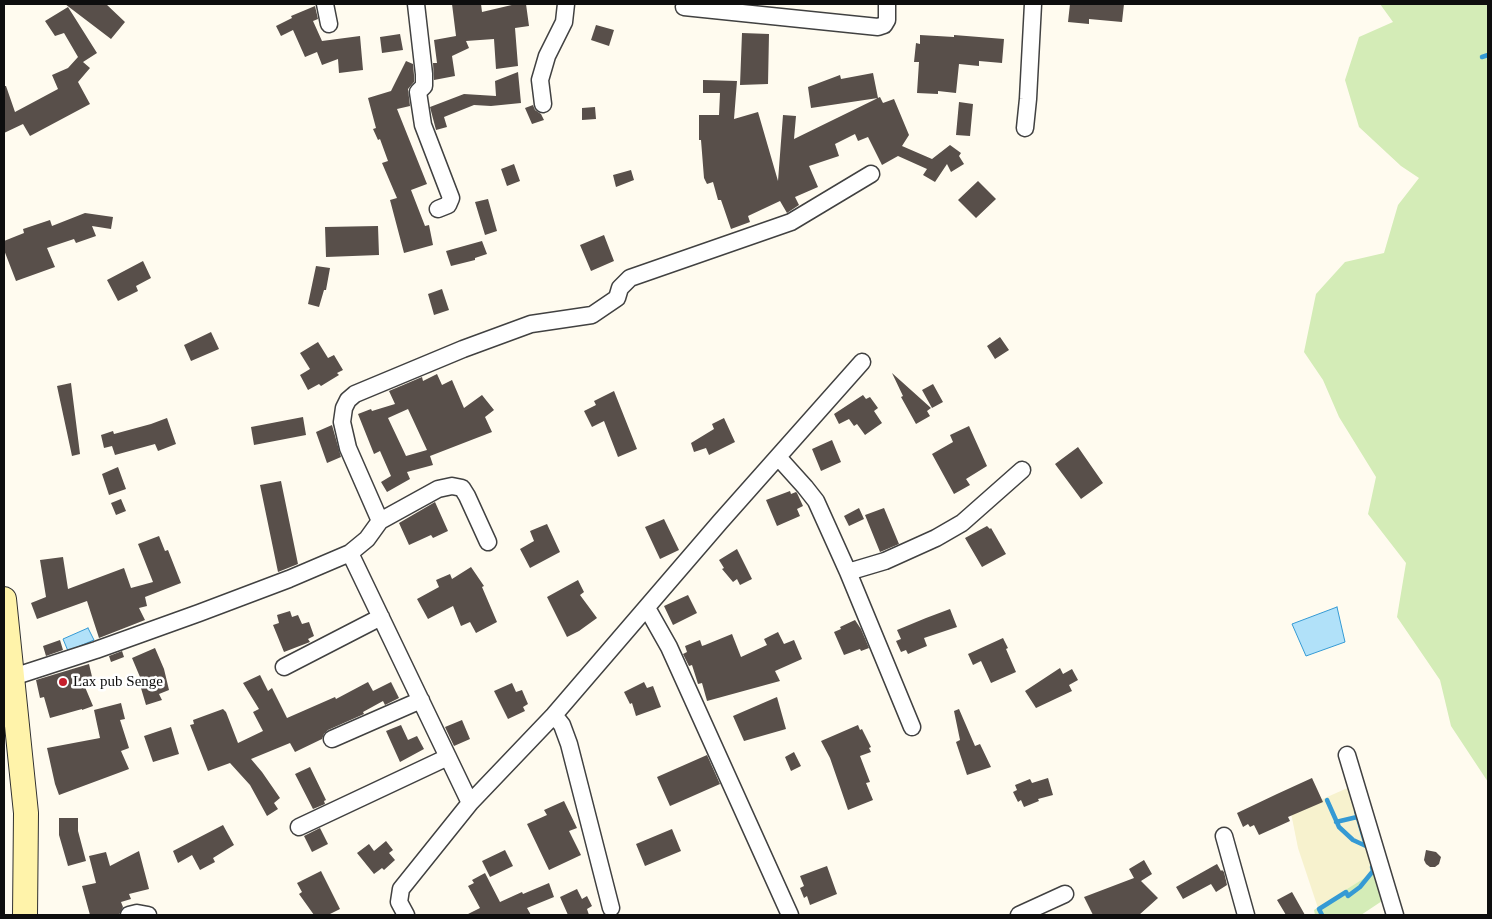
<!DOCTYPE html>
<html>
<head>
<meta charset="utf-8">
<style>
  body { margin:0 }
  #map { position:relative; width:1492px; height:919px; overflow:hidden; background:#fffbef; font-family:Georgia,serif }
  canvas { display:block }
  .frame { position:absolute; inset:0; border:5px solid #0e0e0e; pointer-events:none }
</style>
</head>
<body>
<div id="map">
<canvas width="1492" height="919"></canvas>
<div class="frame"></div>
</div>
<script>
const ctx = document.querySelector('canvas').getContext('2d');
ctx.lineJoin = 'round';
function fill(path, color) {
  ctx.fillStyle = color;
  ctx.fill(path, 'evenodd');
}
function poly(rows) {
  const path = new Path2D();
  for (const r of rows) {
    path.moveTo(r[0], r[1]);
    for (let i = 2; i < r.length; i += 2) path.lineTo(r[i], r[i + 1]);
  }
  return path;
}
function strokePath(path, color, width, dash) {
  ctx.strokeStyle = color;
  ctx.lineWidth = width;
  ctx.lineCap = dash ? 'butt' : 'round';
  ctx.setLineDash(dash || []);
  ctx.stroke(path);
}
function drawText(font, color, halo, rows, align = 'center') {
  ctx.font = font + ' Georgia,serif';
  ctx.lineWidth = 5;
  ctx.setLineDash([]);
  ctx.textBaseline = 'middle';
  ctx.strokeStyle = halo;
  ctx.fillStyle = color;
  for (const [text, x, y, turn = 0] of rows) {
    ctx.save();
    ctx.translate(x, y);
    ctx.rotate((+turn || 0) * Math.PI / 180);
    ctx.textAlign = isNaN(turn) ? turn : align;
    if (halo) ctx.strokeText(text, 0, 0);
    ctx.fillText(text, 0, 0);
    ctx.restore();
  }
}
fill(poly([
  [1352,786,1377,870,1318,908,1298,848,1291,813]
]), '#f7f2ce');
fill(poly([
  [1380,4,1488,4,1488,782,1451,726,1440,680,1397,617,1406,563,1368,514,1376,477,1339,417,1323,380,1304,352,1316,294,1345,262,1384,253,1398,205,1419,178,1401,166,1359,127,1345,80,1359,37,1393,22],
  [1377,870,1385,899,1361,915,1315,915,1314,910]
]), '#d4ecb7');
const water = poly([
  [1337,607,1345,642,1306,656,1292,624,1337,607],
  [88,628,94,640,68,651,63,639,88,628]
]);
fill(water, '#b1e1f9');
strokePath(water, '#359ad4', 1);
strokePath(poly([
  [1482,57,1488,55],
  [1327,800,1339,827,1353,840,1366,846],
  [1356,811,1365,842],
  [1336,822,1357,817],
  [1322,915,1319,909,1346,892,1348,896,1360,887,1373,871,1372,867]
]), '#359ad4', 4.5);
fill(poly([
  [65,4,106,4,125,22,111,39],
  [452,4,481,4,482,12,516,4,526,4,529,26,515,28,518,66,496,69,494,39,466,41,469,48,452,56,455,76,434,80,434,81,433,63,437,63,434,40,456,36],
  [1070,4,1124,4,1122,22,1089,19,1089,24,1068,22],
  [315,6,318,19,313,21,322,41,360,36,363,70,339,73,338,59,322,65,317,52,305,57,293,30,281,36,276,26,292,18,291,16],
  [68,7,97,53,83,62,90,68,78,82,90,104,30,136,23,124,4,133,4,86,6,86,15,112,58,89,52,75,68,68,78,57,64,33,55,36,45,21],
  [596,25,614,30,609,46,591,40],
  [742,33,769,34,768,84,740,85],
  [400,34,403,50,382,53,380,37],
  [920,35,954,37,954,35,1004,39,1002,63,979,61,979,66,959,64,956,93,938,91,938,94,917,93,919,62,914,62,916,43,920,44],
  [406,61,413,64,414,75,414,82,408,89,410,106,397,109,427,184,411,190,425,226,429,225,433,245,404,253,390,200,397,198,382,163,388,161,380,139,378,140,373,129,376,128,368,98,391,91],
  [518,72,521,103,491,106,474,105,444,117,447,127,436,130,430,107,464,94,496,96,495,81],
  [873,73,878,98,811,108,808,87,840,75,841,79],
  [703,80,737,81,734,119,758,112,778,181,783,115,796,116,794,139,880,97,883,103,894,99,909,135,902,146,932,159,950,145,961,153,959,156,964,164,951,172,947,164,935,182,923,175,927,169,898,156,882,165,868,137,858,141,855,134,835,144,839,156,809,166,818,187,795,197,799,205,787,213,780,201,748,216,750,222,731,229,721,200,718,200,713,182,707,184,704,178,701,140,699,140,699,115,719,115,720,93,703,93],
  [959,102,973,104,970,136,956,135],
  [533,105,535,110,541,114,544,120,532,124,525,108],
  [595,107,596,119,582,120,582,108],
  [514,164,520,181,507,186,501,169],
  [631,170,634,180,616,187,613,175],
  [978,181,996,199,976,218,958,200],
  [488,199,497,231,485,235,475,202],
  [85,213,113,217,111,229,92,226,96,236,76,243,74,239,47,248,55,267,16,281,4,250,4,241,24,233,23,229,50,220,52,226],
  [378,226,379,255,326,257,325,227],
  [604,235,614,261,591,271,580,245],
  [482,241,487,254,475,258,475,260,451,266,446,251],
  [143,261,151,278,136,286,138,291,118,301,107,280],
  [316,266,330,268,326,290,324,290,319,307,308,304],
  [442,289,449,310,434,315,428,294],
  [211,332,219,349,191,361,184,345],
  [1000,337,1009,350,995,359,987,346],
  [318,342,328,358,334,355,343,370,337,373,339,375,321,386,319,384,308,390,300,375,310,369,300,353],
  [892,373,931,408,927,411,930,416,916,424,901,397,903,396],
  [437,374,442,385,452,380,464,408,482,395,494,410,485,417,492,432,430,456,433,465,407,472,410,479,387,492,381,482,391,476,380,451,374,454,358,414,371,409,372,411,395,404,389,391,422,377,423,381],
  [408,409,427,450,406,456,388,418],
  [71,383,80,454,72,456,57,386],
  [933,384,943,402,932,408,922,390],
  [614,391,637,449,618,457,604,421,592,427,584,411,596,405,594,401],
  [863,395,866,399,870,397,878,408,874,411,882,423,865,435,857,424,854,426,849,419,839,424,834,414],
  [303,417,306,435,254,445,251,427],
  [167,418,176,444,158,451,155,444,115,455,112,446,104,448,101,435,113,431,114,434,151,424],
  [724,418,735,442,709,455,706,448,694,452,691,443,714,429,712,424],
  [332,425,341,457,327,463,316,432],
  [969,426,987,466,966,479,970,485,954,494,932,454,953,442,950,435],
  [832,440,841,462,821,471,812,449],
  [1078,447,1103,483,1081,499,1055,464],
  [118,467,126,489,109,495,102,474],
  [281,481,298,564,278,572,260,485],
  [790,491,791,494,796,492,797,493,803,506,797,509,800,516,777,526,766,500],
  [121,499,126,511,116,515,111,503],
  [435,502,448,531,433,538,431,535,409,545,399,523],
  [859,508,864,519,849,526,844,516],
  [884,508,899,544,880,552,865,515],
  [664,519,679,550,660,559,645,527],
  [547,524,560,552,530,568,520,549,534,541,530,531],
  [987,526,990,529,991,528,1006,554,982,567,965,538],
  [159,536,165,551,168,550,181,583,145,597,147,606,139,608,145,620,99,638,87,601,37,619,31,603,46,597,40,560,63,557,68,589,124,568,131,588,153,582,138,544],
  [737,549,752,579,740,585,737,579,733,582,722,569,724,568,719,560],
  [471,567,484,586,482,587,497,622,476,633,470,622,461,626,453,606,428,619,417,599,439,587,436,580,450,574,452,579],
  [578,580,584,592,580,595,597,618,579,631,567,637,547,597],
  [688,595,697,613,673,625,664,606],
  [950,609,957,627,924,638,927,646,908,654,906,650,901,652,896,641,901,639,897,630,926,618],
  [290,611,292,617,298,615,302,624,309,622,314,636,308,639,310,642,284,652,273,625,279,623,277,615],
  [855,620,861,629,869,648,861,651,860,649,844,655,834,632,841,629,840,627],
  [778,632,784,644,794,640,802,659,775,671,780,681,707,701,702,683,698,684,692,665,689,666,683,654,687,652,685,646,700,640,702,646,705,645,732,634,741,657,767,645,764,639],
  [1003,638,1008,648,1006,649,1016,672,991,683,981,661,973,665,968,654],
  [60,640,63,650,46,656,43,646],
  [155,648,164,669,169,690,159,694,162,700,146,705,138,678,140,677,132,658],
  [122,651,124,657,111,662,109,656],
  [89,664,94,685,85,687,93,706,82,710,82,709,50,718,44,697,40,698,36,680],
  [1060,668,1063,674,1072,669,1078,680,1069,685,1072,691,1036,708,1025,691],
  [260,675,268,691,272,688,287,718,335,697,336,699,368,682,373,691,391,682,399,698,385,705,383,701,363,712,364,714,328,730,324,734,322,739,295,752,290,743,251,759,262,772,280,798,274,803,278,809,267,816,250,785,230,763,208,771,190,725,194,724,193,720,223,709,226,712,238,743,263,731,253,712,259,709,243,683],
  [644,682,647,688,653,686,661,707,636,716,632,703,630,704,624,692],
  [512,683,516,692,522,690,528,704,523,707,525,711,508,719,494,691],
  [777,697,786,729,744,741,733,716],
  [121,703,125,719,120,720,129,748,121,751,129,769,59,795,55,784,47,748,100,738,94,710],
  [959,709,975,746,980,744,991,767,967,775,956,742,960,740,954,711],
  [462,720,470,739,454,746,445,727],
  [401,725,408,740,417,736,424,749,400,762,386,731],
  [858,725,860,730,862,729,871,747,869,748,871,752,860,756,870,782,866,783,873,800,848,810,830,758,821,741],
  [171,727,179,754,153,762,144,736],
  [794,752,801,766,791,771,785,757],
  [707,755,720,784,670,806,657,777],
  [310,767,326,800,324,801,325,804,313,809,295,774],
  [1048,778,1053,795,1038,799,1039,801,1024,807,1021,800,1018,802,1013,792,1017,790,1015,785,1030,779,1032,783],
  [1312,778,1323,802,1288,817,1290,821,1259,835,1254,825,1250,827,1248,824,1243,827,1237,813,1277,794],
  [564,801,577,828,569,831,581,855,549,870,527,824,547,815,544,810],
  [59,818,78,818,78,831,86,861,68,866,59,835],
  [223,825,234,845,213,858,215,862,200,870,192,855,178,863,173,851],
  [320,828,328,844,312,852,304,836],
  [672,829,681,851,645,866,636,844],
  [386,841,393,850,389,853,395,860,384,870,382,868,374,874,357,853,369,844,374,851],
  [505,850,513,866,490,877,482,861],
  [1426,850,1436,852,1441,857,1439,864,1435,867,1430,867,1426,864,1424,860],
  [139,851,149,889,129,894,131,899,121,902,123,907,119,915,90,915,82,886,96,883,89,856,106,852,110,866],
  [1144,860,1152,874,1141,881,1158,898,1139,915,1093,915,1084,897,1134,878,1129,869],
  [1217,864,1221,871,1222,870,1224,872,1227,885,1216,892,1211,884,1183,899,1176,887],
  [827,866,837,894,810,905,807,896,804,898,800,888,804,886,800,876],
  [321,871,340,909,328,915,314,915,299,894,302,892,297,883],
  [485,873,500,902,522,892,523,894,549,883,554,897,527,908,531,915,466,915,480,908,468,886,474,883,472,880],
  [577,889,582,899,587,896,592,906,587,909,589,915,568,915,560,897],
  [1292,892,1305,915,1286,915,1277,900]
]), '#584f4a');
const street = poly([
  [325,4,329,24],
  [416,4,424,74,424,86,418,92,423,125,451,198,448,205,438,209],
  [684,7,878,27,884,25,887,20,887,4],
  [543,104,540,80,547,56,564,22,566,4],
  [1025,128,1028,99,1033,4],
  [778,457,805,487,816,501,848,572,912,727],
  [380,521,348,448,342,422,344,408,348,400,355,394,463,349,531,324,592,315,617,298,620,288,630,278,791,222,871,174],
  [350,553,470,803],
  [848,572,885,561,936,538,962,523,1022,470],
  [647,608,669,647,790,915],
  [284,667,381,617],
  [13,677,96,650,199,613,289,579,350,553,367,539,380,521,438,489,452,486,462,488,467,496,488,542],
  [554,715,562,725,569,744,611,908],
  [332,739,421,700],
  [1347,755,1395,915],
  [299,827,448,757],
  [1224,836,1246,915],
  [129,915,137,913,148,915],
  [406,915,399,902,401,889,470,803,554,715,720,522,862,362],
  [1019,915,1065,894]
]);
const secondary = poly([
  [4,599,26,813,25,915]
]);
strokePath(street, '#414141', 19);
strokePath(secondary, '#303030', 26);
strokePath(street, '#fff', 16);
strokePath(secondary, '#fff3aa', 24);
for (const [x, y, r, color] of [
  [63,682,5,"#c61f2c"]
]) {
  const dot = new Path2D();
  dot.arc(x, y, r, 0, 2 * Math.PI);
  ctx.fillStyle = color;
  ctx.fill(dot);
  strokePath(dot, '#fff', 2);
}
drawText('15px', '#0e0e0e', '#fff', [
  ["Lax pub Senge",73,682]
], 'left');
</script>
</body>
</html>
